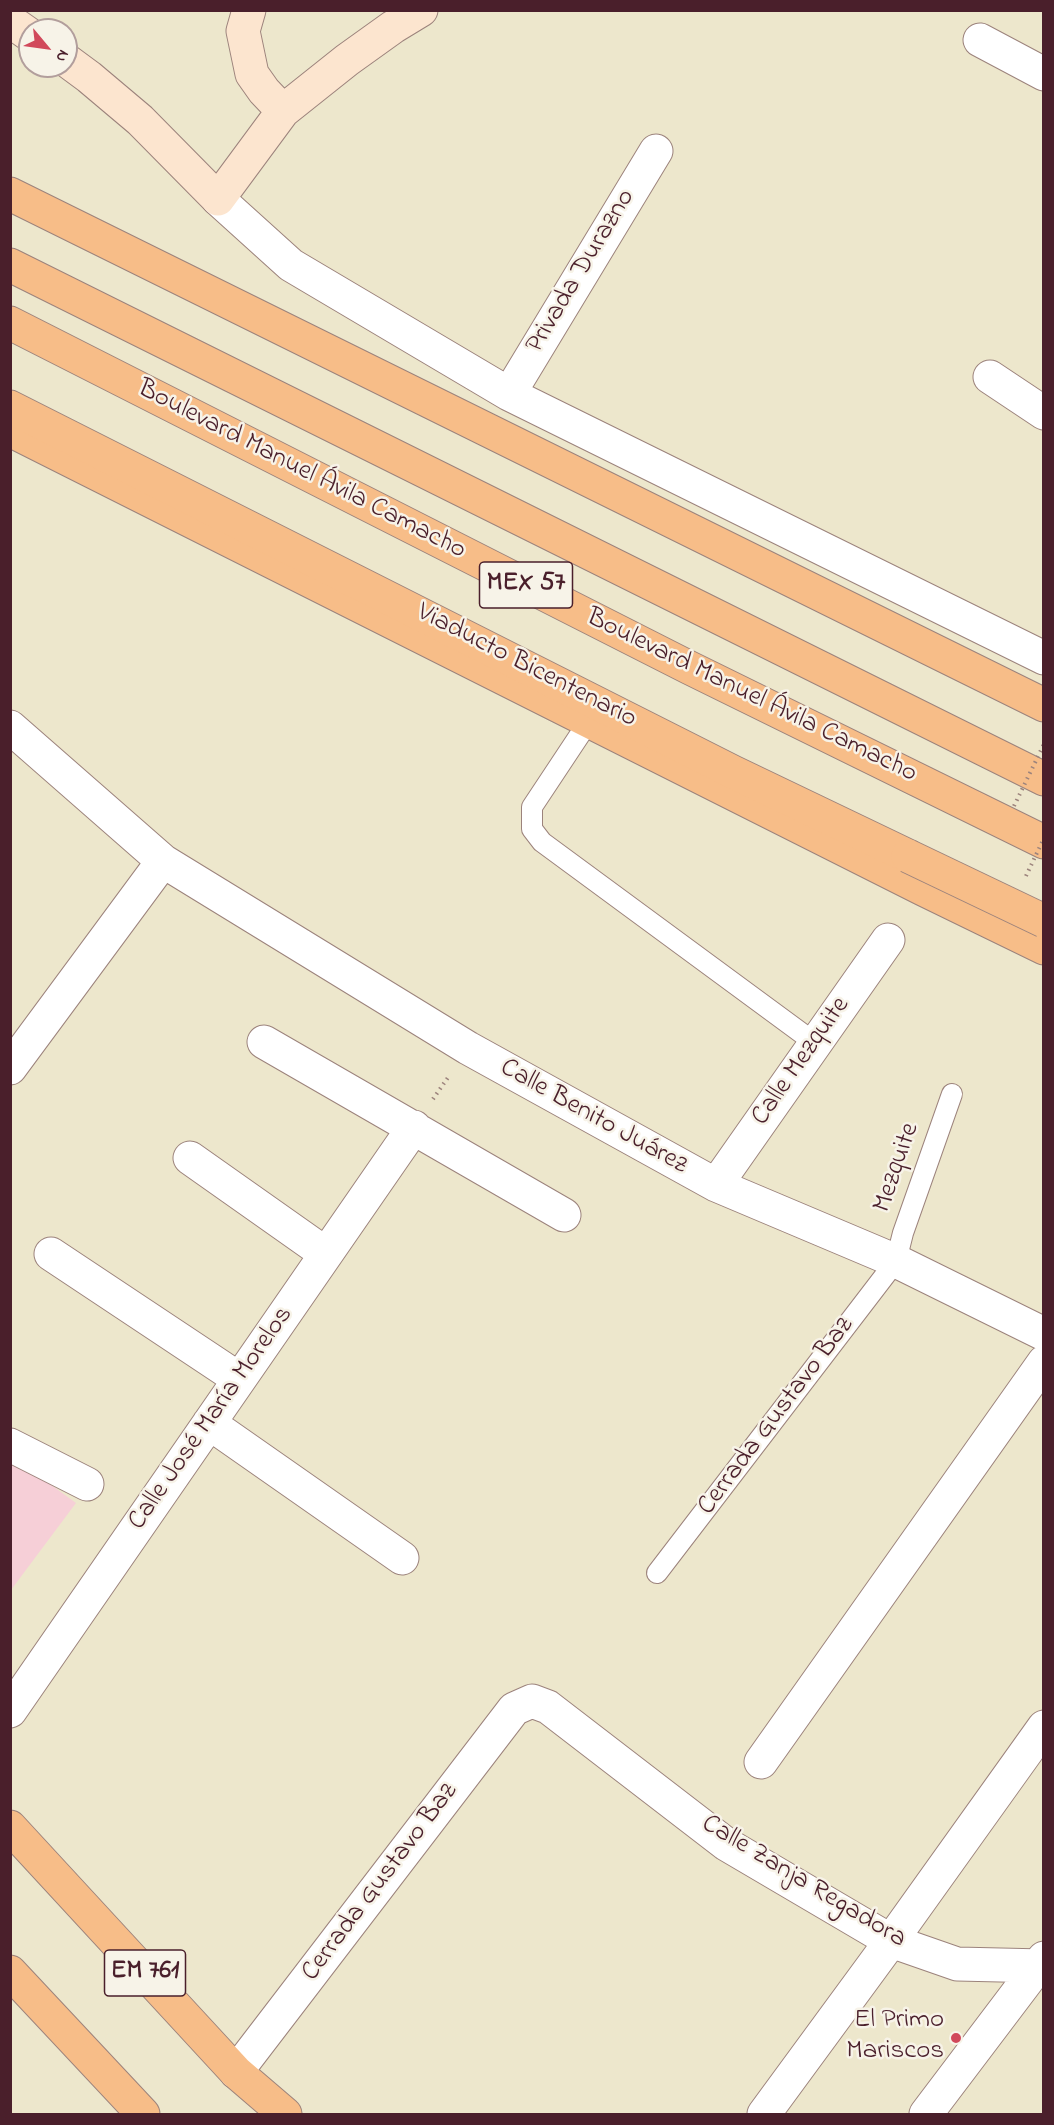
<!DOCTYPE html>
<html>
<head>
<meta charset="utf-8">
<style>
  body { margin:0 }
  #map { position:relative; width:1054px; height:2125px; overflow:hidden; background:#ede7cc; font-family:"Indie Flower",sans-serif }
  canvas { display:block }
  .frame { position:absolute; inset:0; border:12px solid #4a1f2b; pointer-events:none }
  .north { position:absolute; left:18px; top:18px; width:60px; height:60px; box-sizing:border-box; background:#f7f3e8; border:2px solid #b29e9c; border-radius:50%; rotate:119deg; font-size:16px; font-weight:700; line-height:24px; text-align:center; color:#4a1f2b }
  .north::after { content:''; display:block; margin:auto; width:21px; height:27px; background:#d1495b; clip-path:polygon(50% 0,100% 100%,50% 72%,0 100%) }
</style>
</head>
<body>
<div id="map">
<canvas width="1054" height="2125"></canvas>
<div class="frame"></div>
<div class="north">N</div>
</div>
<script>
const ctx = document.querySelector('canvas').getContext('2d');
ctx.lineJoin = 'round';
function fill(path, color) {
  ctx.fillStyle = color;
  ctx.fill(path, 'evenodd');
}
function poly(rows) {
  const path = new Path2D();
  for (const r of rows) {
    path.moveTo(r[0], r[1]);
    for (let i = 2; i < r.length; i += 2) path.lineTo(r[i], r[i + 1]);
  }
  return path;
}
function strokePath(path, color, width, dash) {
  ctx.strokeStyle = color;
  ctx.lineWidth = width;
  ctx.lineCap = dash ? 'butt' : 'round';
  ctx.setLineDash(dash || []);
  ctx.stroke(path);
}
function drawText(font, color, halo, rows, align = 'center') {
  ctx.font = font + ' "Indie Flower",sans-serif';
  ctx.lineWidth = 5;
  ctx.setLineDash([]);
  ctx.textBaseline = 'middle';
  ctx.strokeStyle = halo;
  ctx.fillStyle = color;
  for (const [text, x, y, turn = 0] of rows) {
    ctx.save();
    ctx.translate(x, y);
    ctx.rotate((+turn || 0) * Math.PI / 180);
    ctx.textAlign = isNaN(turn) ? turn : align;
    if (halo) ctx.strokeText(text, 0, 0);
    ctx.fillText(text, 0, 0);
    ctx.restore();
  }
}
fill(poly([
  [10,1455,76,1503,11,1590,10,1590]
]), '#f6cfd7');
const lane = poly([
  [589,721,532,807,532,829,542,842,815,1043],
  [657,1573,896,1261,903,1233,952,1094]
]);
const street = poly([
  [980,40,1044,74],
  [218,199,291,265,509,394,1044,658],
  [990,377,1044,413],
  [509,394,656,151],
  [10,727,163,861,468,1048,716,1185,896,1261,1044,1334],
  [264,1042,564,1215],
  [10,1068,163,861],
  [190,1158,326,1254],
  [716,1185,888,940],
  [51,1254,239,1379],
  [209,1423,402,1558],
  [10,1445,87,1484],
  [10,1711,414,1127],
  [761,1762,1044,1362],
  [236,2072,514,1709,532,1701,548,1707,726,1844,891,1941,957,1964,1044,1966],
  [764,2114,891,1941,1044,1727],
  [926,2114,1044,1958]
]);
const secondary = poly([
  [249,10,243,31,252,74,264,91,283,111],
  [10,21,30,35],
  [66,60,89,77,140,120,218,199,283,111,347,60,393,27,421,10]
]);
const primary = poly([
  [10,194,1044,705],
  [10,430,923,889,1044,948],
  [10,1827,236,2072,285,2114],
  [10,1972,143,2114]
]);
const highway = poly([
  [10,265,1044,779],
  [10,323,690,668,1044,842],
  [10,407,733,772,908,856]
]);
strokePath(lane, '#9c837c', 22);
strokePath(street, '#9c837c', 35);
strokePath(secondary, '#9c837c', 35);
strokePath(primary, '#9c837c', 35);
strokePath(highway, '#9c837c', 35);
strokePath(poly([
  [433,1099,449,1076]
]), '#9c837c', 4, [1.5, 4.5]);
strokePath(lane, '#fff', 20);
strokePath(street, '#fff', 33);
strokePath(secondary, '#fce5cf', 33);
strokePath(primary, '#f7bd88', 33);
strokePath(highway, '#f7bd88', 33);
const highwayBridge = poly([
  [908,856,1044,921]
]);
strokePath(highwayBridge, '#9c837c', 35, []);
strokePath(poly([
  [1014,806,1044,744],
  [1026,876,1044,838]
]), '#9c837c', 4, [1.5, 4.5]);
strokePath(highwayBridge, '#f7bd88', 33);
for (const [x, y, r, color] of [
  [956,2038,6,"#d1495b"]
]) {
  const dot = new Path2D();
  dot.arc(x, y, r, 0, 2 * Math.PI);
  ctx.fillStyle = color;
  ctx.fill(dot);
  strokePath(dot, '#f7f3e8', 2);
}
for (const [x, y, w] of [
  [526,585,93],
  [145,1973,81]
]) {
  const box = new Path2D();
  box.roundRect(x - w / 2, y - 23, w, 46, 4.5);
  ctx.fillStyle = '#f7f3e8';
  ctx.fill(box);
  strokePath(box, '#4a1f2b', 1.5);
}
drawText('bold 26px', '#4a1f2b', null, [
  ["MEX 57",526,585],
  ["EM 761",145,1973]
]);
drawText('27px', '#4a1f2b', '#f7f3e8', [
  ["Privada Durazno",582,272,-59],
  ["Boulevard Manuel Ávila Camacho",301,471,27],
  ["Viaducto Bicentenario",526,667,27],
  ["Boulevard Manuel Ávila Camacho",751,697,26],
  ["Calle Mezquite",802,1062,-55],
  ["Calle Benito Juárez",593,1118,29],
  ["Mezquite",898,1168,-71],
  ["Cerrada Gustavo Baz",777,1417,-53],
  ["Calle José María Morelos",212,1419,-55],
  ["Cerrada Gustavo Baz",381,1883,-53],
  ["Calle Zanja Regadora",803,1883,31]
]);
drawText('27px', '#4a1f2b', '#f7f3e8', [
  ["El Primo",944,2022],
  ["Mariscos",944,2053]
], 'right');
</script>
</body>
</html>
